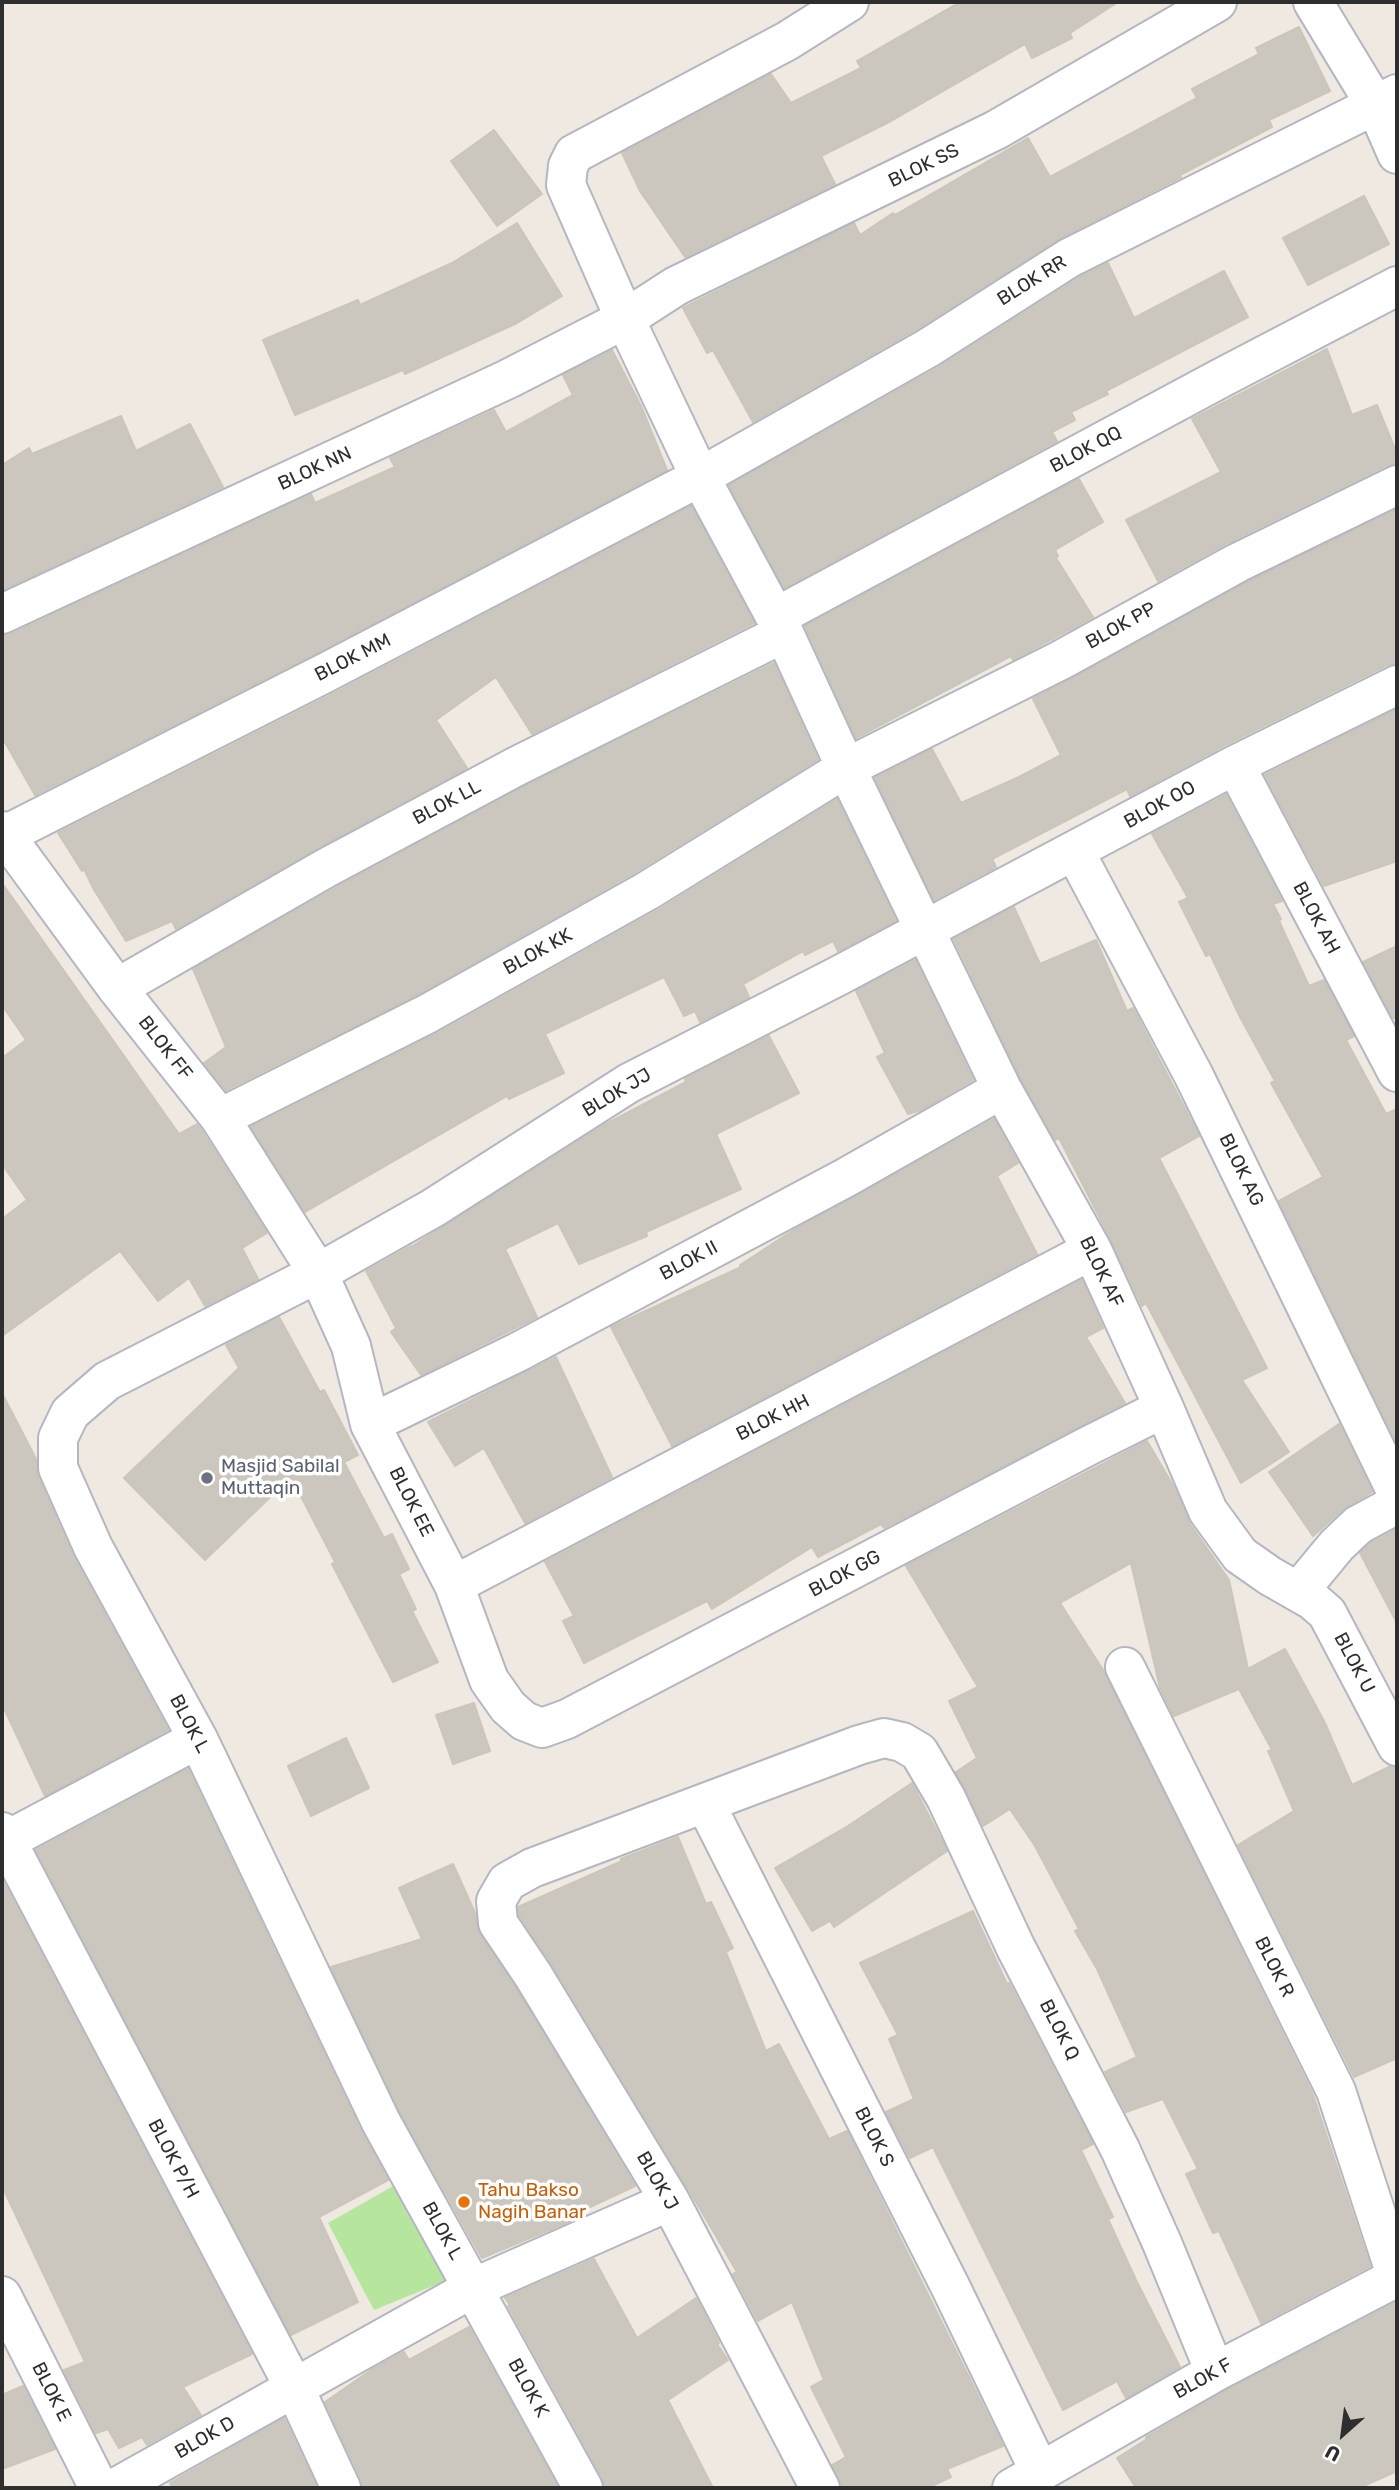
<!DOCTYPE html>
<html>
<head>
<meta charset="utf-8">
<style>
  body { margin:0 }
  #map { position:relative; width:1399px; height:2490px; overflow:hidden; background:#efe9e1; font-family:Rubik,sans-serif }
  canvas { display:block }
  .frame { position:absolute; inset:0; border:4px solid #2e2e2e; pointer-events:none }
  .north { position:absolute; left:1308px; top:2399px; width:70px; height:70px; -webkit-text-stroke:5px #fff; paint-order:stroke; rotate:208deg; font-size:19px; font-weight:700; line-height:28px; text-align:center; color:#2e2e2e }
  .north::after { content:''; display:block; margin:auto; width:24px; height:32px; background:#2e2e2e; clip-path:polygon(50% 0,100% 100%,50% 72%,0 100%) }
</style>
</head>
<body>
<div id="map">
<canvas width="1399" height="2490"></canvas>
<div class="frame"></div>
<div class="north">U</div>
</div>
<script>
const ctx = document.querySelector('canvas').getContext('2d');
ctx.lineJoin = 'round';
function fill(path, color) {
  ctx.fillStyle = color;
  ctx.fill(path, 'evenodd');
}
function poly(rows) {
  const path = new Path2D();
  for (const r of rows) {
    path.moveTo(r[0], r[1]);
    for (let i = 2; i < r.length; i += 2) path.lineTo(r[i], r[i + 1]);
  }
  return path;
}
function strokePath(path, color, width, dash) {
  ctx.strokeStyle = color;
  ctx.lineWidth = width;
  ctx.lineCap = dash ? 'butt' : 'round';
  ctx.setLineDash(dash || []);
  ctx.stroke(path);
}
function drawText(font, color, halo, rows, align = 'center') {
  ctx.font = font + ' Rubik,sans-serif';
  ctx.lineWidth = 7;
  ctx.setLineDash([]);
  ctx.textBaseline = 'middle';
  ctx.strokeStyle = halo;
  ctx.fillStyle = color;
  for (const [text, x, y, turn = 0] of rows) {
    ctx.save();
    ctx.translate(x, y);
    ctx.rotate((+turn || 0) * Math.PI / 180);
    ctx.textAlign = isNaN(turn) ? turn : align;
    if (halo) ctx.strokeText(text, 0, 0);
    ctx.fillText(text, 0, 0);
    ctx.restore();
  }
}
fill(poly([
  [402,2181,455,2277,374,2310,328,2223]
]), '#b6e59e');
const building = poly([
  [960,2,1118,2,1070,33,1072,38,1032,58,1025,44,891,121,821,156,835,184,685,257,640,191,622,153,771,74,791,103,861,68,857,61,960,2],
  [1299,27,1330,91,1269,120,1272,127,1180,175,1181,177,1057,240,917,329,753,422,713,350,707,353,683,308,854,223,860,235,893,213,895,215,1028,138,1050,177,1197,98,1192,89,1259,54,1256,48,1299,27],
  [494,130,542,194,497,226,451,161,494,130],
  [1364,196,1389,244,1308,285,1283,238,1364,196],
  [517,223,562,296,517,323,405,374,403,370,295,415,263,340,358,300,360,305,452,263,517,223],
  [1108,263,1134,318,1224,271,1248,317,1106,391,1108,394,1071,412,1075,420,1052,432,1057,441,784,588,729,485,939,367,1080,277,1108,263],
  [1327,349,1352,415,1377,405,1397,454,1397,463,1387,465,1227,543,1158,581,1126,520,1221,472,1192,419,1327,349],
  [612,350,641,406,667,470,315,654,35,795,2,737,2,636,11,634,311,494,315,503,395,467,390,458,494,410,506,432,573,395,563,375,612,350],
  [121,416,136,451,190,424,223,487,2,590,2,465,29,448,32,454,121,416],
  [1079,479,1103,522,1055,550,1058,556,1056,558,1093,617,1013,660,1011,656,856,738,805,626,1079,479],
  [691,506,754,623,532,734,496,677,436,720,467,768,316,849,176,929,172,921,126,941,93,888,84,869,82,871,58,833,335,693,691,506],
  [1397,509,1397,663,1387,665,1225,745,1130,796,1127,789,992,859,996,867,934,900,875,778,932,749,961,803,1019,777,1061,755,1033,699,1247,582,1397,509],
  [774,663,818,760,636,872,417,995,226,1090,204,1063,226,1047,193,969,337,887,527,785,774,663],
  [1397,709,1397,861,1324,886,1265,775,1397,709],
  [1226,795,1282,901,1273,904,1281,919,1279,921,1309,986,1324,980,1354,1036,1346,1040,1386,1114,1397,1109,1397,1444,1279,1201,1323,1177,1271,1083,1275,1081,1240,1017,1210,954,1206,956,1179,902,1188,898,1152,834,1226,795],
  [837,799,896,921,838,951,833,941,805,955,803,951,743,984,749,997,700,1022,695,1011,684,1016,664,977,545,1034,564,1073,509,1099,507,1096,305,1212,251,1127,438,1033,658,910,837,799],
  [2,883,179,1134,197,1124,202,1131,267,1233,242,1248,258,1279,205,1306,189,1278,158,1301,120,1251,2,1336,2,1219,27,1200,2,1164,2,1058,26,1040,2,1005,2,883],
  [1014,907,1040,964,1096,940,1127,1011,1133,1008,1199,1136,1159,1158,1267,1368,1242,1380,1289,1452,1241,1483,1146,1303,1142,1306,1111,1240,1059,1138,1055,1140,1021,1079,954,939,1014,907],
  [1397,946,1397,1017,1393,1018,1363,962,1397,946],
  [915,960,973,1080,921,1110,908,1114,877,1057,885,1053,856,991,915,960],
  [769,1036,799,1093,716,1134,741,1189,646,1232,647,1236,579,1264,558,1223,505,1249,537,1317,421,1375,391,1332,396,1328,366,1271,411,1246,411,1247,604,1125,686,1082,685,1079,769,1036],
  [994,1119,1018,1163,997,1176,1037,1254,672,1446,611,1327,741,1267,740,1265,792,1231,994,1119],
  [1082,1280,1103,1328,1086,1337,1125,1403,884,1528,881,1524,818,1557,812,1547,712,1609,707,1601,584,1663,563,1621,574,1616,545,1562,1082,1280],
  [279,1317,320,1392,324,1390,358,1455,344,1462,384,1538,392,1534,409,1569,399,1574,416,1609,412,1611,438,1662,393,1682,332,1564,335,1562,291,1477,205,1560,124,1478,239,1368,226,1345,279,1317],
  [556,1357,612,1477,525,1523,484,1448,455,1466,428,1422,556,1357],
  [2,1393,36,1459,38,1477,73,1556,168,1730,45,1796,2,1704,2,1393],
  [1339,1424,1372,1492,1343,1509,1313,1536,1269,1472,1339,1424],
  [1147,1441,1174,1487,1190,1524,1229,1580,1248,1669,1285,1649,1324,1721,1352,1785,1391,1766,1397,1768,1397,2058,1354,2077,1238,1845,1294,1811,1268,1751,1272,1750,1239,1689,1174,1716,1160,1688,1131,1563,1060,1603,1105,1673,1313,2095,1370,2266,1261,2323,1219,2231,1213,2233,1186,2174,1198,2169,1163,2099,1126,2112,1105,2072,1137,2057,1097,1969,1075,1931,1079,1929,1035,1846,1010,1809,983,1826,956,1772,977,1758,949,1701,978,1687,906,1566,1147,1441],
  [1397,1529,1397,1623,1360,1553,1371,1543,1397,1529],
  [474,1703,490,1751,453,1764,436,1715,474,1703],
  [346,1738,369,1788,311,1816,288,1766,346,1738],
  [188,1769,361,2131,388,2180,319,2217,358,2302,291,2335,36,1850,188,1769],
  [912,1783,947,1851,834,1927,830,1921,812,1931,775,1868,848,1826,912,1783],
  [678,1837,706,1904,711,1902,733,1948,726,1952,766,2051,779,2044,829,2139,847,2131,1003,2446,947,2469,951,2477,927,2488,842,2488,832,2465,846,2457,811,2387,824,2380,792,2302,758,2321,733,2274,737,2272,689,2190,552,1964,519,1915,518,1907,622,1861,621,1859,678,1837],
  [453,1864,475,1913,480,1935,515,1987,635,2186,571,2216,573,2220,482,2258,400,2112,331,1967,422,1939,399,1888,453,1864],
  [2,1879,252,2354,183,2387,201,2415,147,2445,142,2437,119,2448,108,2429,96,2433,64,2370,85,2362,2,2186,2,1879],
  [973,1911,1007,1984,1009,1983,1093,2144,1081,2150,1113,2217,1108,2219,1136,2280,1180,2367,1126,2398,1117,2381,1063,2410,933,2147,910,2158,886,2112,914,2099,889,2039,898,2035,860,1963,973,1911],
  [594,2259,637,2338,696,2298,719,2343,717,2344,728,2360,668,2400,713,2488,605,2488,602,2477,508,2306,510,2305,505,2298,594,2259],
  [1395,2303,1397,2308,1397,2471,1359,2488,1136,2488,1117,2458,1147,2439,1146,2437,1225,2391,1395,2303],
  [469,2327,558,2488,363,2488,361,2479,325,2402,371,2370,404,2352,409,2360,469,2327],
  [23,2386,55,2449,2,2469,2,2395,23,2386],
  [284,2418,317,2488,173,2488,170,2483,284,2418]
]);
fill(building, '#cbc7bf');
strokePath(building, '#cbc5ba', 2);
const minor = poly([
  [849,2,787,41,574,154,568,166,566,185,625,319,700,477,784,633,846,768,1002,1089,1092,1250,1164,1408,1208,1511,1240,1555,1270,1576,1312,1600,1327,1613,1397,1746],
  [1313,2,1376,106,1397,154],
  [2,614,508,379,625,319,676,286,996,130,1217,2],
  [776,617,1221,378,1397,286],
  [1235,765,1397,1072],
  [2,831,117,988,220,1118,318,1273,351,1346,370,1424,454,1585,489,1680,508,1707,524,1721,542,1728,567,1719,1088,1446,1164,1408],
  [5,835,325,673,700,477,928,348,1069,258,1397,94],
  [1075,852,1194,1076,1397,1493],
  [117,988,326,868,517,766,784,633],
  [220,1118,427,1014,647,891,846,768,1061,660,1237,563,1397,485],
  [370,1424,518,1352,845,1178,1002,1089],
  [454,1585,1092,1250],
  [1298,1592,1337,1545,1358,1525,1397,1504],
  [1125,1667,1336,2091,1397,2278],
  [705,1803,950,2286,1040,2472],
  [2,1832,294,2387,341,2488],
  [2,1843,198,1739],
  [2,2296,99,2488],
  [115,2488,473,2288,670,2201],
  [583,2488,381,2122,198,1739,93,1547,58,1468,58,1438,70,1413,107,1381,318,1273,433,1208,629,1083,838,976,1235,765,1397,685],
  [820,2488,670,2201,533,1975,498,1923,496,1901,507,1882,532,1868,859,1745,884,1738,902,1742,919,1752,946,1798,1015,1946,1120,2149,1162,2243,1215,2372],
  [1012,2488,1215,2372,1397,2277]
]);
strokePath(minor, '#b4b7c1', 42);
strokePath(minor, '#fff', 38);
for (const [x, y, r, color] of [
  [207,1478,7,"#6b7280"],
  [464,2202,7,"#e8710a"]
]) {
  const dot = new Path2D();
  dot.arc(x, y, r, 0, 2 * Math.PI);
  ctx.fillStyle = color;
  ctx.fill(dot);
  strokePath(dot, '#fff', 2.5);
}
drawText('19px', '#2e2e2e', '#fff', [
  ["BLOK SS",924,166,-26],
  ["BLOK RR",1032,281,-32],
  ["BLOK QQ",1086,450,-28],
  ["BLOK NN",315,469,-25],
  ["BLOK PP",1121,626,-29],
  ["BLOK MM",353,658,-27],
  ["BLOK LL",447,803,-28],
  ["BLOK OO",1160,805,-29],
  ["BLOK AH",1316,918,62],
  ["BLOK KK",538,952,-29],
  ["BLOK FF",165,1048,52],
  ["BLOK JJ",617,1093,-31],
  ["BLOK AG",1241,1170,64],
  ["BLOK II",689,1261,-28],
  ["BLOK AF",1101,1272,64],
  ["BLOK HH",773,1418,-27],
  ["BLOK EE",411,1502,63],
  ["BLOK GG",845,1574,-28],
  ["BLOK U",1354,1663,62],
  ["BLOK L",189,1724,62],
  ["BLOK R",1274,1967,63],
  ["BLOK Q",1059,2030,63],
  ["BLOK S",874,2137,63],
  ["BLOK P/H",173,2159,62],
  ["BLOK J",657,2181,60],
  ["BLOK L",442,2231,61],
  ["BLOK F",1203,2379,-29],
  ["BLOK K",528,2388,61],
  ["BLOK E",51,2392,63],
  ["BLOK D",205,2438,-30]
]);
drawText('19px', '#5b616d', '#fff', [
  ["Masjid Sabilal",221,1467],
  ["Muttaqin",221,1489]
], 'left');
drawText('19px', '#c56008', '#fff', [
  ["Tahu Bakso",478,2191],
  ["Nagih Banar",478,2213]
], 'left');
</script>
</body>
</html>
